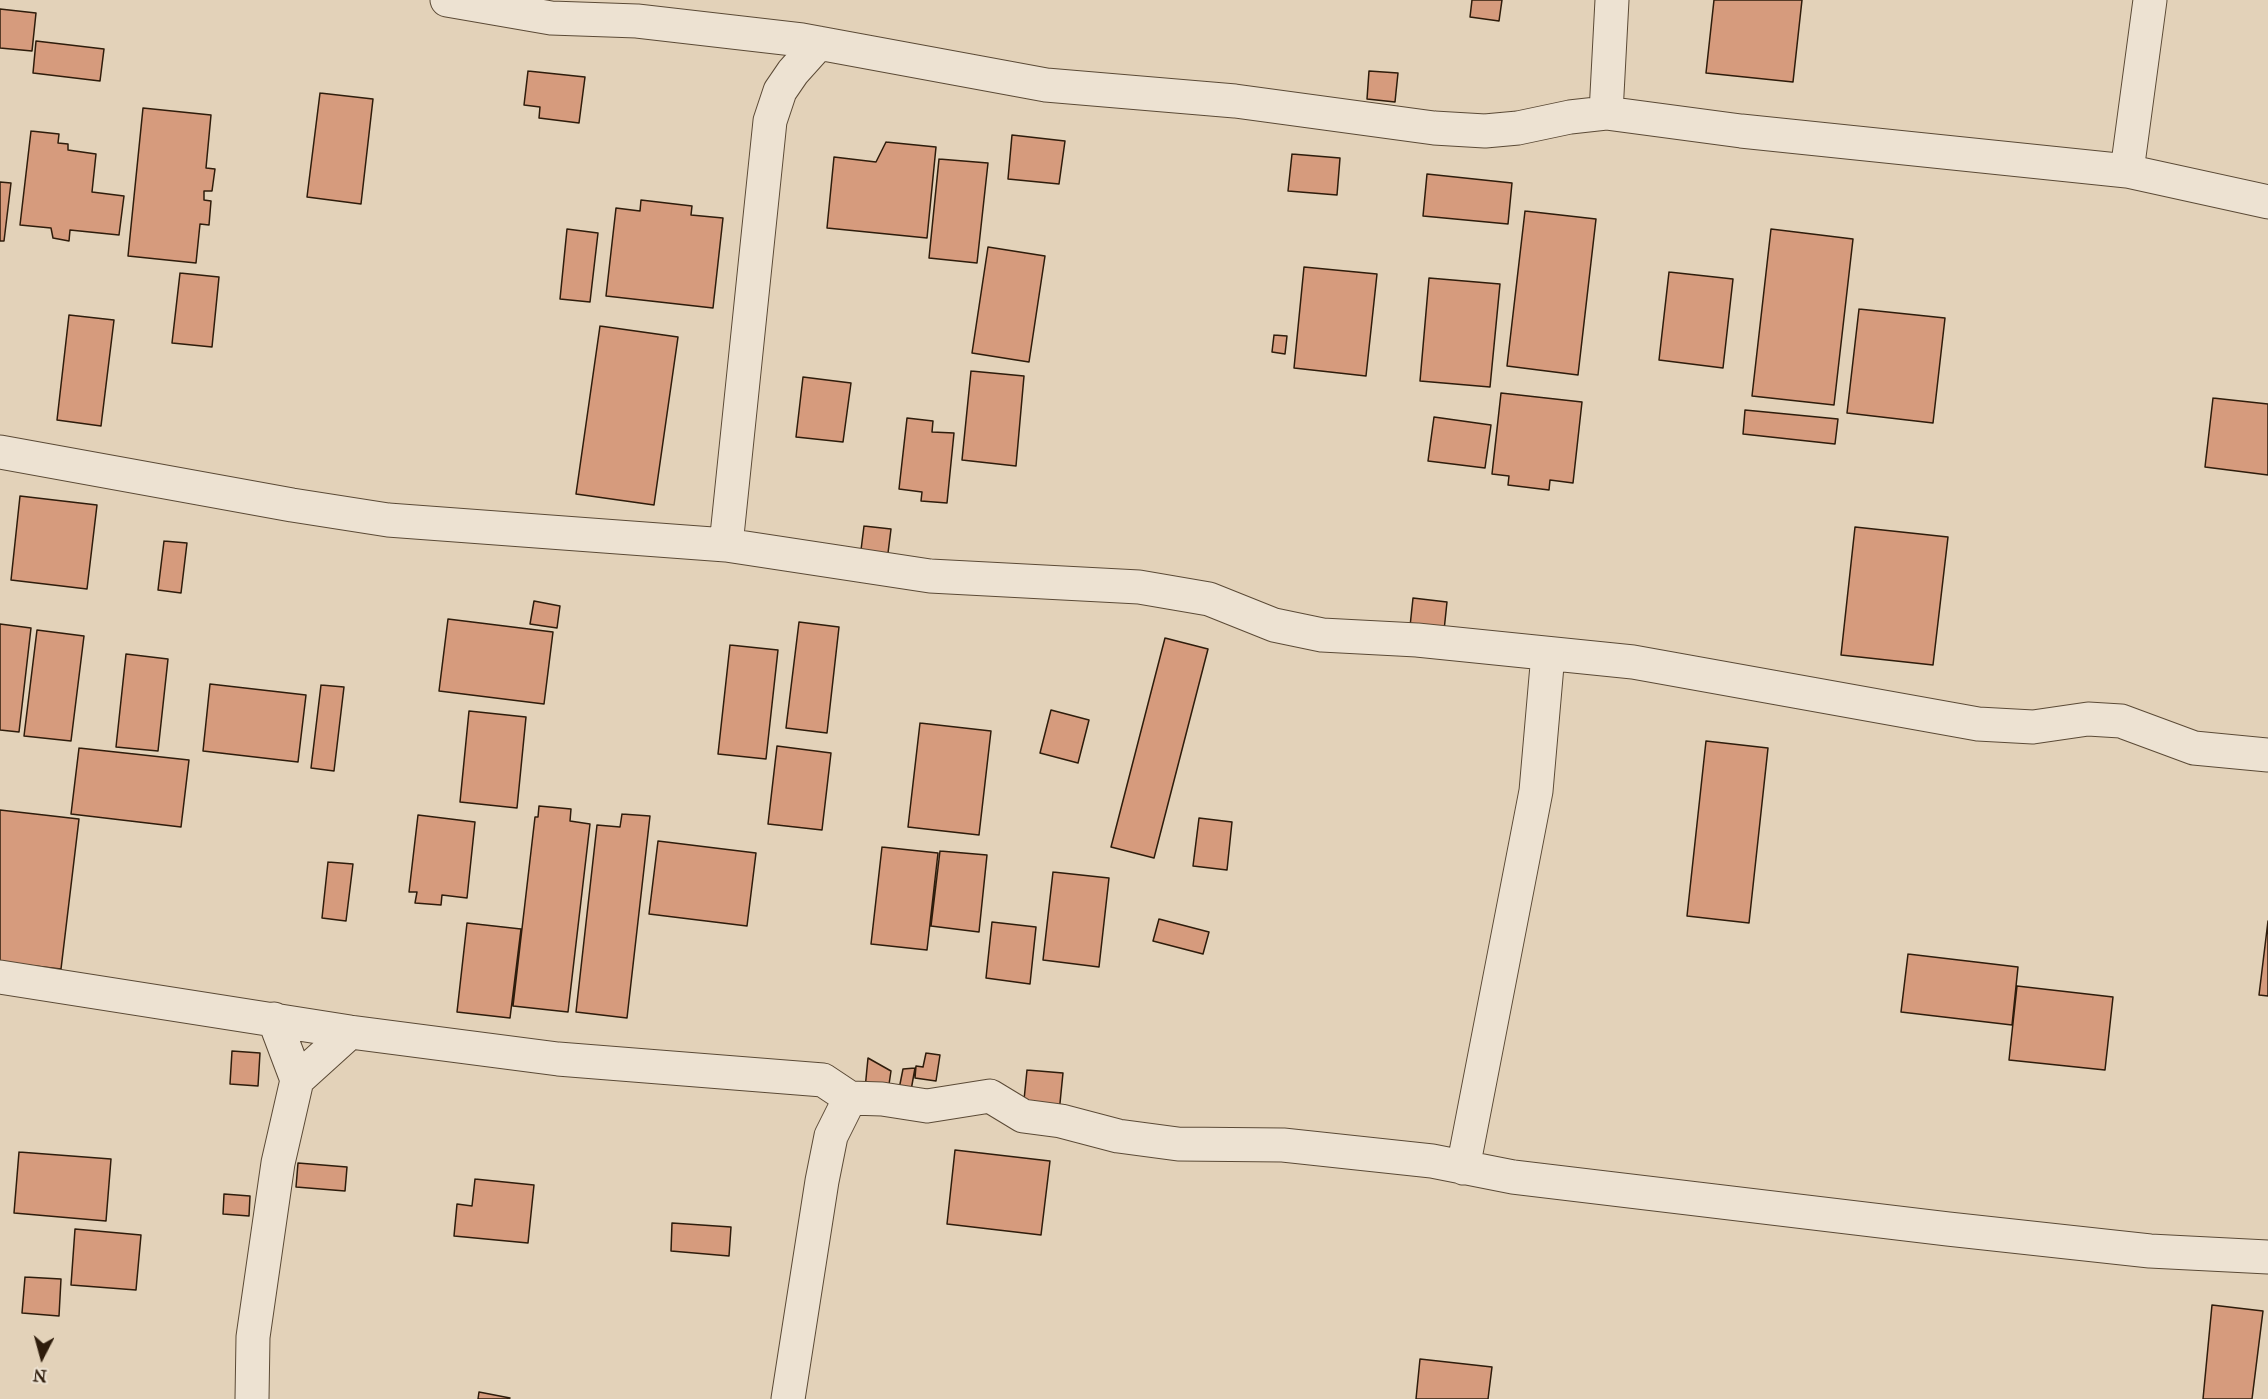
<!DOCTYPE html>
<html>
<head>
<meta charset="utf-8">
<style>
  body { margin:0 }
  #map { position:relative; width:2268px; height:1399px; overflow:hidden; background:#e3d2b9; font-family:"IM FELL Great Primer",serif }
  canvas { display:block }
  .north { position:absolute; left:12px; top:1327px; width:60px; height:60px; -webkit-text-stroke:4px #ede2d2; paint-order:stroke; rotate:186deg; font-size:16px; font-weight:700; line-height:24px; text-align:center; color:#2e1c0b }
  .north::after { content:''; display:block; margin:auto; width:21px; height:27px; background:#2e1c0b; clip-path:polygon(50% 0,100% 100%,50% 72%,0 100%) }
</style>
</head>
<body>
<div id="map">
<canvas width="2268" height="1399"></canvas>
<div class="north">N</div>
</div>
<script>
const ctx = document.querySelector('canvas').getContext('2d');
ctx.lineJoin = 'round';
function fill(path, color) {
  ctx.fillStyle = color;
  ctx.fill(path, 'evenodd');
}
function poly(rows) {
  const path = new Path2D();
  for (const r of rows) {
    path.moveTo(r[0], r[1]);
    for (let i = 2; i < r.length; i += 2) path.lineTo(r[i], r[i + 1]);
  }
  return path;
}
function strokePath(path, color, width, dash) {
  ctx.strokeStyle = color;
  ctx.lineWidth = width;
  ctx.lineCap = dash ? 'butt' : 'round';
  ctx.setLineDash(dash || []);
  ctx.stroke(path);
}
const building = poly([
  [1472,0,1502,0,1499,21,1470,17,1472,0],
  [1714,0,1802,0,1793,82,1706,73,1714,0],
  [0,9,36,13,32,51,0,48,0,9],
  [36,41,104,49,100,81,33,73,36,41],
  [528,71,585,77,579,123,539,118,540,107,524,105,528,71],
  [1369,71,1398,73,1395,102,1367,99,1369,71],
  [320,93,373,99,361,204,307,197,320,93],
  [143,108,211,115,206,168,215,169,212,191,204,191,204,200,211,201,209,225,200,224,196,263,128,256,143,108],
  [31,131,59,134,58,143,68,144,68,150,96,154,92,192,124,196,119,235,70,230,69,241,53,238,51,228,20,225,31,131],
  [1012,135,1065,141,1059,184,1008,179,1012,135],
  [886,142,936,147,927,238,827,228,834,157,876,162,886,142],
  [1292,154,1340,158,1337,195,1288,191,1292,154],
  [939,159,988,163,977,263,929,258,939,159],
  [1427,174,1512,183,1508,224,1423,216,1427,174],
  [0,182,11,183,4,241,0,241,0,182],
  [641,200,692,206,691,215,723,218,713,308,606,296,616,208,640,211,641,200],
  [1525,211,1596,219,1578,375,1507,366,1525,211],
  [567,229,598,233,590,302,560,299,567,229],
  [1771,229,1853,239,1834,405,1752,396,1771,229],
  [988,247,1045,256,1029,362,972,353,988,247],
  [1304,267,1377,274,1366,376,1294,368,1304,267],
  [1669,272,1733,279,1723,368,1659,360,1669,272],
  [180,273,219,277,212,347,172,343,180,273],
  [1429,278,1500,284,1490,387,1420,381,1429,278],
  [1859,309,1945,318,1933,423,1847,413,1859,309],
  [69,315,114,320,101,426,57,420,69,315],
  [600,326,678,337,654,505,576,494,600,326],
  [1274,335,1287,336,1285,354,1272,352,1274,335],
  [971,371,1024,376,1016,466,962,460,971,371],
  [803,377,851,383,843,442,796,437,803,377],
  [1501,393,1582,402,1573,483,1550,480,1549,490,1508,485,1509,476,1492,474,1501,393],
  [2213,398,2268,404,2268,475,2205,467,2213,398],
  [1745,410,1838,419,1835,444,1743,434,1745,410],
  [1434,417,1491,425,1485,468,1428,461,1434,417],
  [907,418,933,421,932,432,954,433,947,503,921,501,922,492,899,489,907,418],
  [20,496,97,505,87,589,11,580,20,496],
  [864,526,891,529,887,561,860,558,864,526],
  [1855,527,1948,537,1933,665,1841,655,1855,527],
  [164,541,187,543,181,593,158,590,164,541],
  [1413,598,1447,602,1443,640,1409,636,1413,598],
  [534,601,560,606,557,628,530,624,534,601],
  [448,619,553,632,544,704,439,691,448,619],
  [799,622,839,627,827,733,786,728,799,622],
  [0,624,31,628,19,732,0,730,0,624],
  [37,630,84,636,71,741,24,736,37,630],
  [1165,638,1208,649,1154,858,1111,847,1165,638],
  [730,645,778,650,766,759,718,754,730,645],
  [126,654,168,659,158,751,116,747,126,654],
  [210,684,306,695,298,762,203,751,210,684],
  [321,685,344,687,334,771,311,768,321,685],
  [1051,710,1089,720,1078,763,1040,753,1051,710],
  [469,711,526,717,517,808,460,802,469,711],
  [920,723,991,731,979,835,908,827,920,723],
  [1706,741,1768,748,1749,923,1687,916,1706,741],
  [777,746,831,753,822,830,768,824,777,746],
  [79,748,189,760,181,827,71,814,79,748],
  [539,806,571,809,570,821,590,824,568,1012,513,1006,535,817,538,817,539,806],
  [0,810,79,819,61,969,0,962,0,810],
  [622,814,650,816,627,1018,576,1012,597,825,620,827,622,814],
  [418,815,475,822,467,898,442,895,441,905,415,903,417,892,409,892,418,815],
  [1199,818,1232,822,1227,870,1193,866,1199,818],
  [658,841,756,853,747,926,649,914,658,841],
  [882,847,938,853,927,950,871,944,882,847],
  [940,851,987,855,979,932,931,926,940,851],
  [328,862,353,864,346,921,322,918,328,862],
  [1053,872,1109,878,1099,967,1043,960,1053,872],
  [1159,919,1209,932,1203,954,1153,941,1159,919],
  [2268,921,2268,996,2259,995,2268,921],
  [992,922,1036,927,1030,984,986,978,992,922],
  [467,923,521,929,510,1018,457,1012,467,923],
  [1908,954,2018,967,2012,1025,1901,1012,1908,954],
  [2017,986,2113,997,2105,1070,2009,1060,2017,986],
  [232,1051,260,1053,258,1086,230,1084,232,1051],
  [926,1053,940,1055,936,1081,915,1078,916,1066,923,1067,926,1053],
  [868,1058,891,1071,888,1091,865,1089,868,1058],
  [915,1068,910,1096,898,1094,903,1069,915,1068],
  [1027,1070,1063,1073,1059,1113,1023,1110,1027,1070],
  [955,1150,1050,1161,1041,1235,947,1224,955,1150],
  [19,1152,111,1159,106,1221,14,1213,19,1152],
  [298,1163,347,1167,345,1191,296,1187,298,1163],
  [475,1179,534,1185,528,1243,454,1236,457,1204,472,1206,475,1179],
  [224,1194,250,1196,249,1216,223,1214,224,1194],
  [672,1223,731,1227,729,1256,671,1251,672,1223],
  [75,1229,141,1235,136,1290,71,1285,75,1229],
  [25,1277,61,1279,59,1316,22,1313,25,1277],
  [2212,1305,2263,1311,2252,1399,2203,1399,2212,1305],
  [1420,1359,1492,1367,1488,1399,1416,1399,1420,1359],
  [479,1392,510,1398,509,1399,478,1399,479,1392]
]);
fill(building, '#d69b7d');
strokePath(building, '#2e1c0b', 1.5);
const minor = poly([
  [447,0,551,18,637,21,802,40,1046,85,1235,101,1434,128,1485,131,1518,128,1570,117,1606,113,1741,131,2127,171,2268,202],
  [1606,113,1612,0],
  [2127,171,2150,0],
  [0,452,292,505,388,520,726,545,930,576,1139,587,1209,599,1274,625,1322,635,1417,640,1633,662,1978,724,2033,727,2088,719,2121,721,2194,748,2268,755],
  [726,545,770,121,780,91,793,72,819,43],
  [0,977,350,1032,558,1059,823,1080,850,1098,882,1099,927,1106,990,1096,1023,1116,1061,1121,1118,1136,1178,1144,1283,1145,1432,1161,1513,1177,1948,1229,2150,1251,2268,1257],
  [297,1080,350,1032],
  [1463,1168,1536,791,1548,654],
  [252,1399,253,1337,278,1163,297,1080,274,1019],
  [788,1399,822,1181,831,1136,850,1098]
]);
strokePath(minor, '#5b4a36', 35);
strokePath(minor, '#ede2d2', 33);
</script>
</body>
</html>
